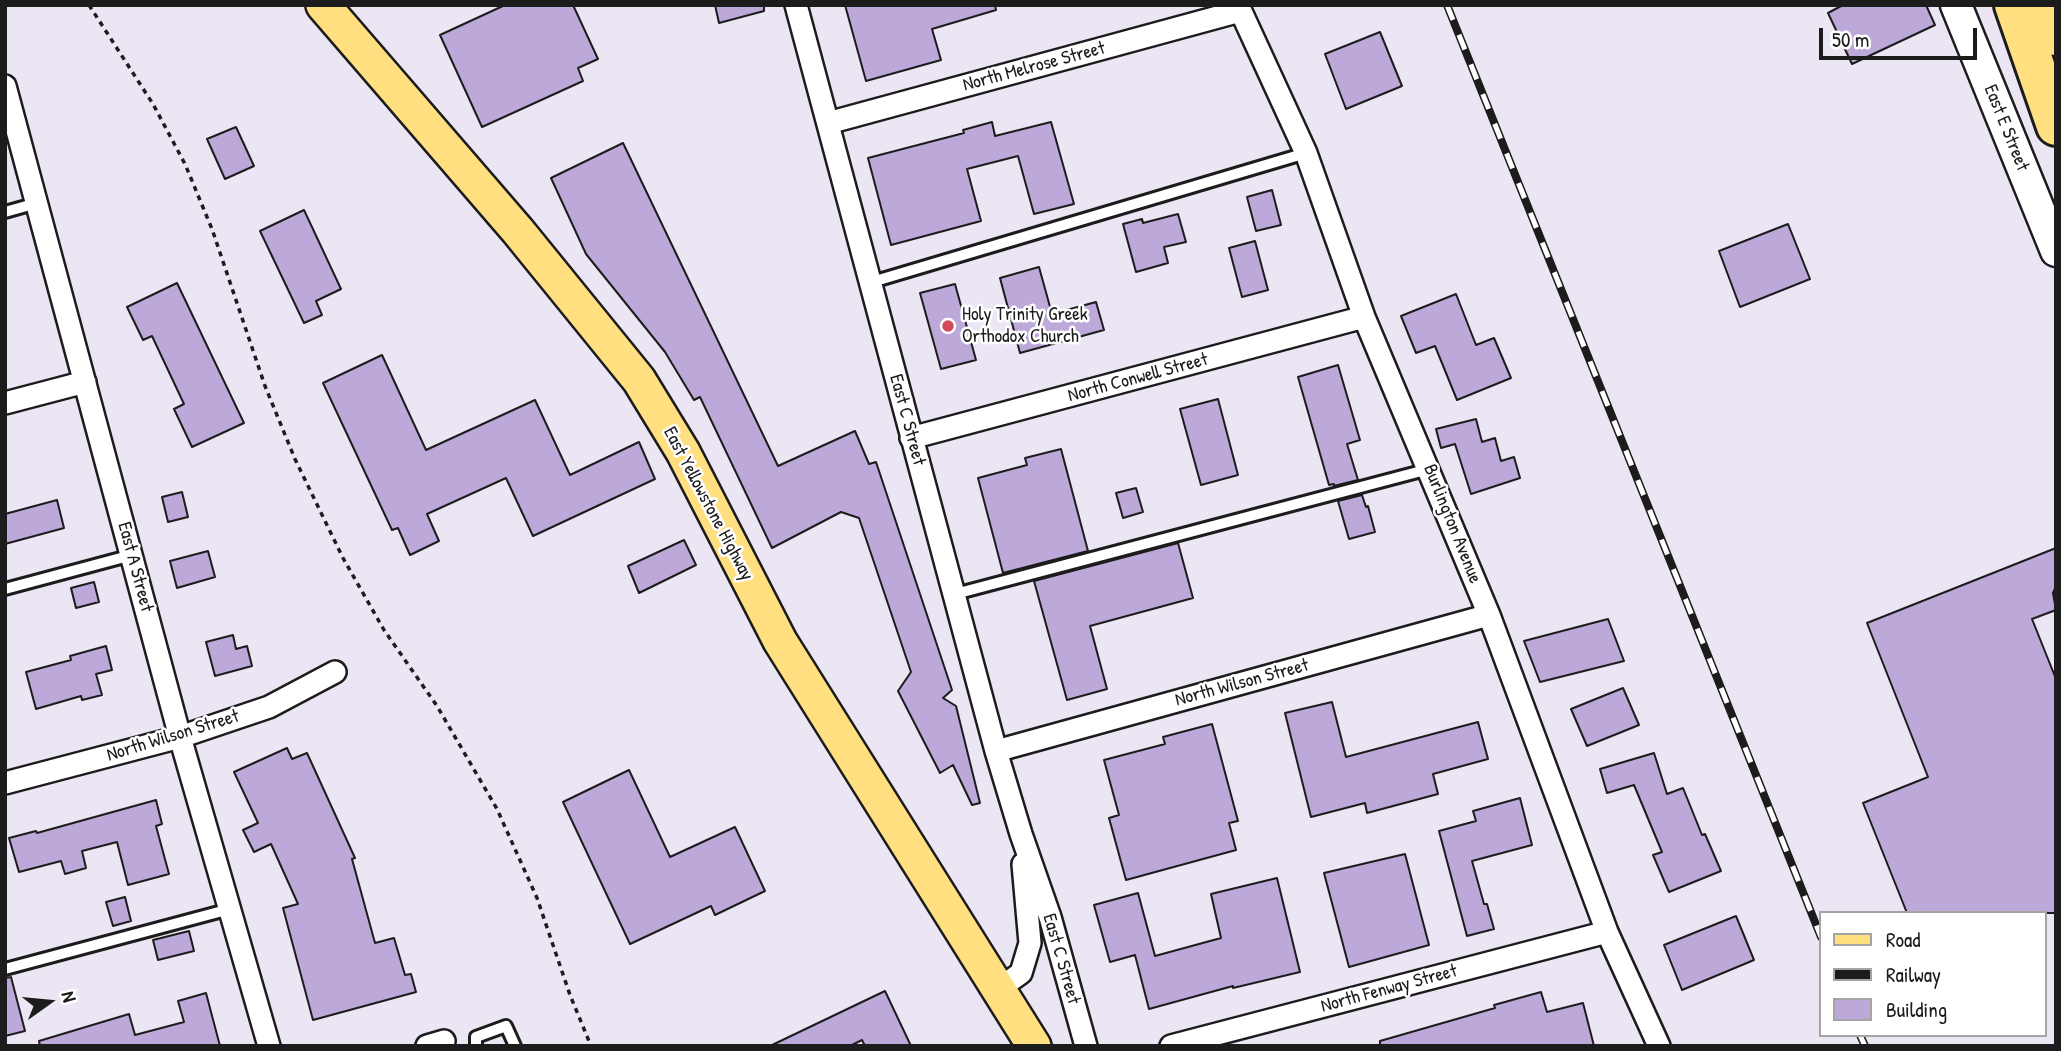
<!DOCTYPE html>
<html>
<head>
<meta charset="utf-8">
<style>
  body { margin:0 }
  #map { position:relative; width:2061px; height:1051px; overflow:hidden; background:#ebe5f4; font-family:"Patrick Hand",sans-serif }
  canvas { display:block }
  .frame { position:absolute; inset:0; border:7px solid #1c1c1c; pointer-events:none }
  .legend { position:absolute; left:1819px; top:911px; width:228px; height:126px; box-sizing:border-box; background:#fff; border:2px solid #a4a4a4; margin:0; padding:9px 12px; list-style:none; font-size:21px; color:#1c1c1c }
  .legend li { display:flex; align-items:center; gap:14px; height:35px }
  .legend b { width:35px; border:2px solid #a4a4a4 }
  .north { position:absolute; left:14px; top:967px; width:70px; height:70px; -webkit-text-stroke:5px #fff; paint-order:stroke; rotate:75deg; font-size:19px; font-weight:700; line-height:28px; text-align:center; color:#1c1c1c }
  .north::after { content:''; display:block; margin:auto; width:24px; height:32px; background:#1c1c1c; clip-path:polygon(50% 0,100% 100%,50% 72%,0 100%) }
  .scale { position:absolute; left:1819px; top:28px; width:158px; height:32px; box-sizing:border-box; border:4px solid #1c1c1c; border-top:0; padding-left:9px; font-size:21px; line-height:24px; white-space:nowrap; color:#1c1c1c; -webkit-text-stroke:5px #fff; paint-order:stroke }
</style>
</head>
<body>
<div id="map">
<canvas width="2061" height="1051"></canvas>
<div class="frame"></div>
<ul class="legend">
<li><b style="height:9px;background:#ffdf80"></b>Road</li>
<li><b style="height:9px;background:#1c1c1c"></b>Railway</li>
<li><b style="height:19px;background:#bda9d9"></b>Building</li>
</ul>
<div class="north">N</div>
<div class="scale">50 m</div>
</div>
<script>
const ctx = document.querySelector('canvas').getContext('2d');
ctx.lineJoin = 'round';
function fill(path, color) {
  ctx.fillStyle = color;
  ctx.fill(path, 'evenodd');
}
function poly(rows) {
  const path = new Path2D();
  for (const r of rows) {
    path.moveTo(r[0], r[1]);
    for (let i = 2; i < r.length; i += 2) path.lineTo(r[i], r[i + 1]);
  }
  return path;
}
function strokePath(path, color, width, dash) {
  ctx.strokeStyle = color;
  ctx.lineWidth = width;
  ctx.lineCap = dash ? 'butt' : 'round';
  ctx.setLineDash(dash || []);
  ctx.stroke(path);
}
function drawText(font, color, halo, rows, align = 'center') {
  ctx.font = font + ' "Patrick Hand",sans-serif';
  ctx.lineWidth = 5;
  ctx.setLineDash([]);
  ctx.textBaseline = 'middle';
  ctx.strokeStyle = halo;
  ctx.fillStyle = color;
  for (const [text, x, y, turn = 0] of rows) {
    ctx.save();
    ctx.translate(x, y);
    ctx.rotate((+turn || 0) * Math.PI / 180);
    ctx.textAlign = isNaN(turn) ? turn : align;
    if (halo) ctx.strokeText(text, 0, 0);
    ctx.fillText(text, 0, 0);
    ctx.restore();
  }
}
const building = poly([
  [505,5,573,5,598,59,578,68,583,81,482,127,440,35,505,5],
  [715,5,764,5,764,11,719,23,715,5],
  [845,5,995,5,996,10,932,29,941,60,866,81,845,5],
  [1843,5,1926,5,1935,25,1852,64,1828,13,1843,5],
  [1380,32,1402,86,1346,109,1325,54,1380,32],
  [992,122,995,136,1051,122,1074,204,1034,214,1018,156,967,169,981,221,891,245,868,158,964,133,963,130,992,122],
  [236,127,254,166,225,179,207,139,236,127],
  [623,143,778,466,855,431,869,464,876,462,952,690,943,698,956,706,980,803,972,805,953,765,940,773,898,691,911,672,859,518,841,512,772,548,700,397,694,400,665,352,586,254,551,178,623,143],
  [1272,190,1281,225,1256,231,1247,197,1272,190],
  [304,210,341,289,316,301,322,315,304,323,260,231,304,210],
  [1178,214,1186,242,1164,247,1168,263,1136,272,1123,224,1142,219,1143,223,1178,214],
  [1788,224,1810,279,1740,307,1719,251,1788,224],
  [1255,241,1268,290,1242,297,1229,248,1255,241],
  [1039,267,1052,314,1096,302,1104,330,1020,353,1000,278,1039,267],
  [177,283,244,423,192,447,174,409,184,404,152,336,143,340,127,307,177,283],
  [955,284,976,360,941,369,920,293,955,284],
  [1456,294,1476,345,1494,338,1511,378,1457,400,1435,346,1416,353,1401,316,1456,294],
  [382,355,426,450,535,400,570,475,639,442,655,479,533,536,506,478,427,514,439,541,410,555,398,528,392,530,323,383,382,355],
  [1338,365,1360,440,1347,444,1358,480,1334,486,1334,484,1329,485,1298,377,1338,365],
  [1218,399,1238,475,1201,485,1180,409,1218,399],
  [1476,419,1482,442,1495,438,1501,461,1514,457,1520,478,1471,494,1455,444,1441,448,1436,429,1476,419],
  [1061,449,1088,551,1003,573,978,478,1027,465,1025,458,1061,449],
  [1136,488,1143,512,1123,518,1116,493,1136,488],
  [182,492,188,517,168,522,162,497,182,492],
  [1362,495,1366,507,1368,506,1375,532,1349,539,1338,501,1362,495],
  [57,500,64,528,5,544,5,514,57,500],
  [684,540,696,565,639,593,628,566,684,540],
  [1178,543,1193,598,1090,626,1107,689,1067,700,1034,581,1178,543],
  [2056,548,2056,586,2053,593,2056,610,2032,619,2056,679,2056,913,1907,913,1863,803,1928,777,1867,623,2056,548],
  [208,551,215,577,177,588,170,561,208,551],
  [94,582,99,602,76,608,71,588,94,582],
  [1608,619,1624,661,1540,682,1524,641,1608,619],
  [233,635,236,649,247,646,252,666,215,676,206,642,233,635],
  [106,646,112,670,96,674,102,695,82,700,81,696,36,709,26,672,71,660,70,656,106,646],
  [1623,688,1639,725,1587,746,1571,709,1623,688],
  [1332,702,1346,757,1478,722,1488,759,1433,774,1438,794,1367,813,1365,803,1311,817,1285,713,1332,702],
  [1212,724,1238,821,1229,823,1236,850,1126,880,1109,818,1119,815,1104,760,1165,744,1163,737,1212,724],
  [287,748,292,759,307,753,355,858,352,859,375,943,394,938,405,975,411,974,416,992,313,1020,283,908,298,904,271,844,254,852,243,830,258,823,234,772,287,748],
  [1654,753,1667,794,1683,788,1702,835,1705,834,1721,871,1669,892,1653,855,1662,852,1634,785,1607,793,1600,769,1654,753],
  [629,770,670,857,735,827,765,891,715,915,711,906,630,944,563,802,629,770],
  [1520,798,1532,845,1472,861,1484,904,1487,904,1494,929,1467,936,1439,831,1476,821,1473,811,1520,798],
  [156,800,162,824,156,826,169,874,128,885,117,842,82,851,86,868,65,874,61,861,19,872,9,838,36,831,37,833,156,800],
  [1405,854,1429,945,1349,967,1324,873,1405,854],
  [1277,878,1300,972,1233,988,1233,986,1149,1009,1135,955,1110,962,1094,905,1138,893,1155,956,1221,938,1211,894,1277,878],
  [125,897,131,921,113,926,106,902,125,897],
  [1736,916,1754,960,1682,990,1664,945,1736,916],
  [189,931,194,951,158,960,153,940,189,931],
  [11,977,25,1031,5,1036,5,978,11,977],
  [885,991,911,1046,865,1046,862,1040,850,1046,770,1046,885,991],
  [1541,992,1547,1012,1583,1003,1594,1046,1380,1046,1380,1041,1495,1008,1494,1005,1541,992],
  [206,993,220,1046,40,1046,39,1041,129,1014,135,1035,184,1022,178,1001,206,993]
]);
fill(building, '#bda9d9');
strokePath(building, '#1c1c1c', 2);
const lane = poly([
  [5,212,37,203],
  [872,282,1306,153],
  [5,589,132,555],
  [955,594,1429,469],
  [5,969,230,909],
  [476,1046,476,1037,506,1026,515,1046]
]);
const street = poly([
  [796,5,996,751,1021,834,1050,917,1086,1046],
  [1238,5,1306,153,1364,317,1489,615,1607,932,1659,1046],
  [5,86,180,737,269,1046],
  [828,123,1240,11],
  [5,403,85,382],
  [911,438,1364,317],
  [996,751,1489,615],
  [5,783,180,737,269,707,335,672],
  [1000,988,1021,973,1030,943,1023,864],
  [427,1046,444,1041],
  [1171,1046,1607,932]
]);
const secondary = poly([
  [1956,5,2056,251]
]);
const primary = poly([
  [323,5,518,231,639,380,683,452,780,641,1034,1046]
]);
const highway = poly([
  [2014,5,2056,126],
  [2045,5,2056,36]
]);
strokePath(lane, '#1c1c1c', 16);
strokePath(street, '#1c1c1c', 26);
strokePath(secondary, '#1c1c1c', 35);
strokePath(primary, '#1c1c1c', 38);
strokePath(highway, '#1c1c1c', 44);
strokePath(poly([
  [89,5,153,104,185,164,212,229,265,386,295,459,343,558,384,630,437,706,497,809,537,898,570,995,591,1046]
]), '#1c1c1c', 3.5, [5, 5]);
strokePath(lane, '#fff', 10);
strokePath(street, '#fff', 21);
strokePath(secondary, '#fff', 30);
strokePath(primary, '#ffdf80', 33);
strokePath(highway, '#ffdf80', 38);
const rail = poly([
  [1447,5,1821,937],
  [1860,1035,1865,1046]
]);
strokePath(rail, '#1c1c1c', 8);
strokePath(rail, '#fff', 5, [16]);
for (const [x, y, r, color] of [
  [948,326,7,"#d1495b"]
]) {
  const dot = new Path2D();
  dot.arc(x, y, r, 0, 2 * Math.PI);
  ctx.fillStyle = color;
  ctx.fill(dot);
  strokePath(dot, '#fff', 2.5);
}
drawText('19px', '#1c1c1c', '#fff', [
  ["North Melrose Street",1034,67,-15],
  ["East E Street",2006,128,68],
  ["North Conwell Street",1138,378,-15],
  ["East C Street",907,420,75],
  ["East Yellowstone Highway",708,504,62],
  ["Burlington Avenue",1452,524,68],
  ["East A Street",135,567,75],
  ["North Wilson Street",1242,683,-15],
  ["North Wilson Street",173,736,-17],
  ["East C Street",1061,959,74],
  ["North Fenway Street",1389,989,-15]
]);
drawText('19px', '#1c1c1c', '#fff', [
  ["Holy Trinity Greek",962,315],
  ["Orthodox Church",962,337]
], 'left');
</script>
</body>
</html>
